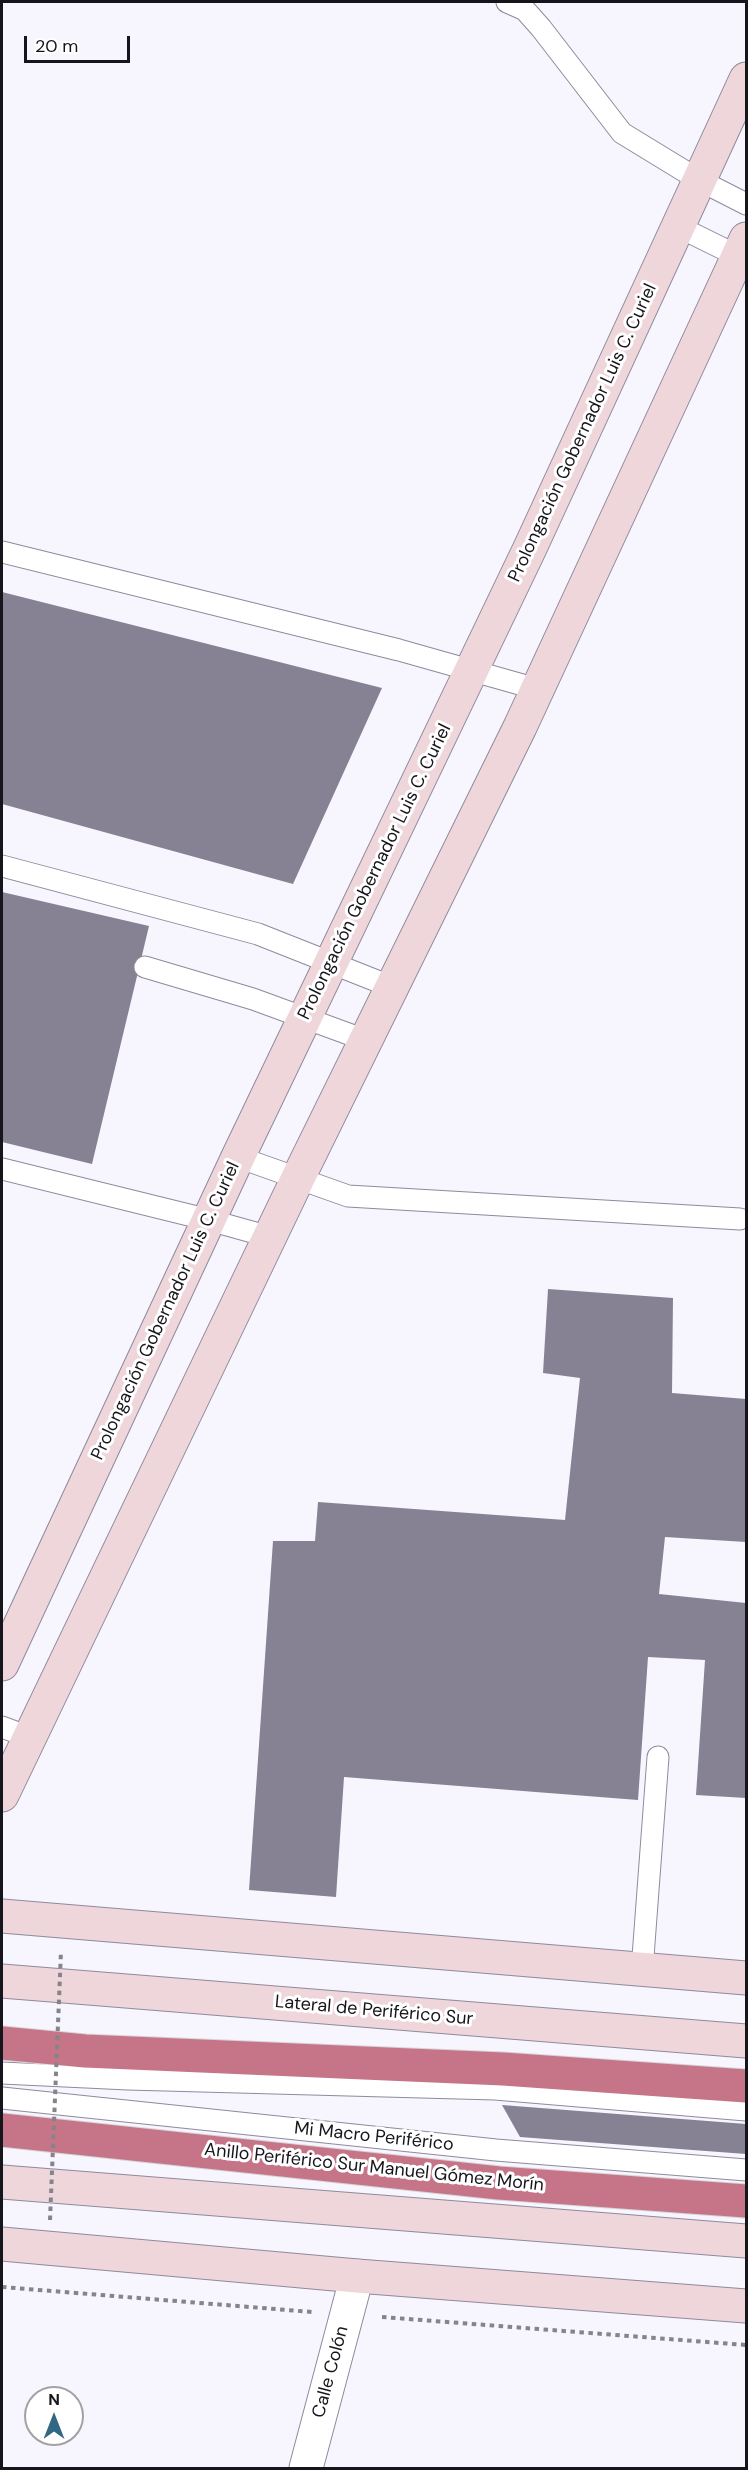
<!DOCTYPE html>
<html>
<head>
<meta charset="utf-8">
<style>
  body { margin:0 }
  #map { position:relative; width:748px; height:2470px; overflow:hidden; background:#f7f5fd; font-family:"DM Sans",sans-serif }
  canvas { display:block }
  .frame { position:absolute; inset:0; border:3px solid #16151b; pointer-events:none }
  .north { position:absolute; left:24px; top:2386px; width:60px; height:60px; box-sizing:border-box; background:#fff; border:2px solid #a2a1a4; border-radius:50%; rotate:0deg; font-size:16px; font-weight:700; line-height:24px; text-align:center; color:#16151b }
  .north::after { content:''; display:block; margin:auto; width:21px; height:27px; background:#336884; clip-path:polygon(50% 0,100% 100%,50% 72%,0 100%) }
  .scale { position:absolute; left:24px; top:36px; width:106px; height:27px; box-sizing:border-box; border:3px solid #16151b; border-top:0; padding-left:8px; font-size:18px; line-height:21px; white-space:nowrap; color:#16151b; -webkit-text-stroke:4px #fff; paint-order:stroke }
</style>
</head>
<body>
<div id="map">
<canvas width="748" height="2470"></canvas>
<div class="frame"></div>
<div class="north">N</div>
<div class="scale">20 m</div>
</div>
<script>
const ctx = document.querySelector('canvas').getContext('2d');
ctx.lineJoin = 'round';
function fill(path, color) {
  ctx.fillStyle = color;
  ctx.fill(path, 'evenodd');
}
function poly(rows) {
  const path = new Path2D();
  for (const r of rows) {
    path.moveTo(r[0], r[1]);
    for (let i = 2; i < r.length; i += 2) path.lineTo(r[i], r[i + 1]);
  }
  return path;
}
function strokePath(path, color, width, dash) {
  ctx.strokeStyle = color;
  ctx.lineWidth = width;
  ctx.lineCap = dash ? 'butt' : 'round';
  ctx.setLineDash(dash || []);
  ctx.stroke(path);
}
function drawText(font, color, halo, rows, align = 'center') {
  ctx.font = font + ' "DM Sans",sans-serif';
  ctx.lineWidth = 6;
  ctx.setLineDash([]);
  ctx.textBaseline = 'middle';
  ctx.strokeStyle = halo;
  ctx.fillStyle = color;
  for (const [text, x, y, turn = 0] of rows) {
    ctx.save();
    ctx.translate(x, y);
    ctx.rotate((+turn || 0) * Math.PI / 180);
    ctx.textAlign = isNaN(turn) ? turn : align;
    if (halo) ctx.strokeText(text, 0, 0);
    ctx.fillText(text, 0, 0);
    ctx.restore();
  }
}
fill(poly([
  [2,592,382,688,293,884,2,804],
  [2,892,149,926,92,1164,2,1142],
  [548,1289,673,1298,672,1393,746,1399,746,1542,665,1537,659,1594,746,1603,746,1798,696,1795,705,1660,648,1657,638,1800,344,1777,336,1897,249,1890,273,1541,315,1541,318,1502,565,1520,580,1378,543,1373],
  [502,2105,746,2124,746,2154,520,2137]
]), '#868294');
const lane = poly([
  [507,2,525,10,541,28,622,133,699,180,746,204],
  [679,227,746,260],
  [2,552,399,650,537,689],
  [2,866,258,934,392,987],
  [145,967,253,999,365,1040],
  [238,1157,348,1196,740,1219],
  [2,1169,209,1220,270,1237],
  [2,1727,29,1737],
  [642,1970,658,1757],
  [2,2073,128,2079,495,2089,746,2110],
  [2,2098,496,2150,746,2170]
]);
const street = poly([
  [306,2468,357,2276]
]);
const secondary = poly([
  [2,1664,238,1157,530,548,746,79],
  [2,1795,298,1178,520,727,746,239],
  [2,1916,746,1978],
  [2,1981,746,2041],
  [2,2182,746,2241],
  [2,2244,357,2276,746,2306]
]);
const highway = poly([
  [2,2043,85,2051,503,2069,746,2086],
  [2,2130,499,2183,746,2201]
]);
strokePath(lane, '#8f8a9c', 23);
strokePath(street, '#8f8a9c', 35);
strokePath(secondary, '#8f8a9c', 35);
strokePath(highway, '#d5d5d6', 35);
strokePath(poly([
  [2,2287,312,2312],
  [382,2317,746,2345]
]), '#85848b', 4, [4.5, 4.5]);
strokePath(lane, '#fff', 21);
strokePath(street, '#fff', 33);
strokePath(secondary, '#eed6db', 33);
strokePath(highway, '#c67588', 33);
strokePath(poly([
  [50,2220,61,1951]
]), '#85848b', 4, [4.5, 4.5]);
drawText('18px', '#16151b', '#fff', [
  ["Prolongación Gobernador Luis C. Curiel",583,433,-65],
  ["Prolongación Gobernador Luis C. Curiel",375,872,-64],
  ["Prolongación Gobernador Luis C. Curiel",166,1311,-65],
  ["Lateral de Periférico Sur",374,2011,5],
  ["Mi Macro Periférico",374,2137,6],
  ["Anillo Periférico Sur Manuel Gómez Morín",374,2168,6],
  ["Calle Colón",331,2372,-75]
]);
</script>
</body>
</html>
